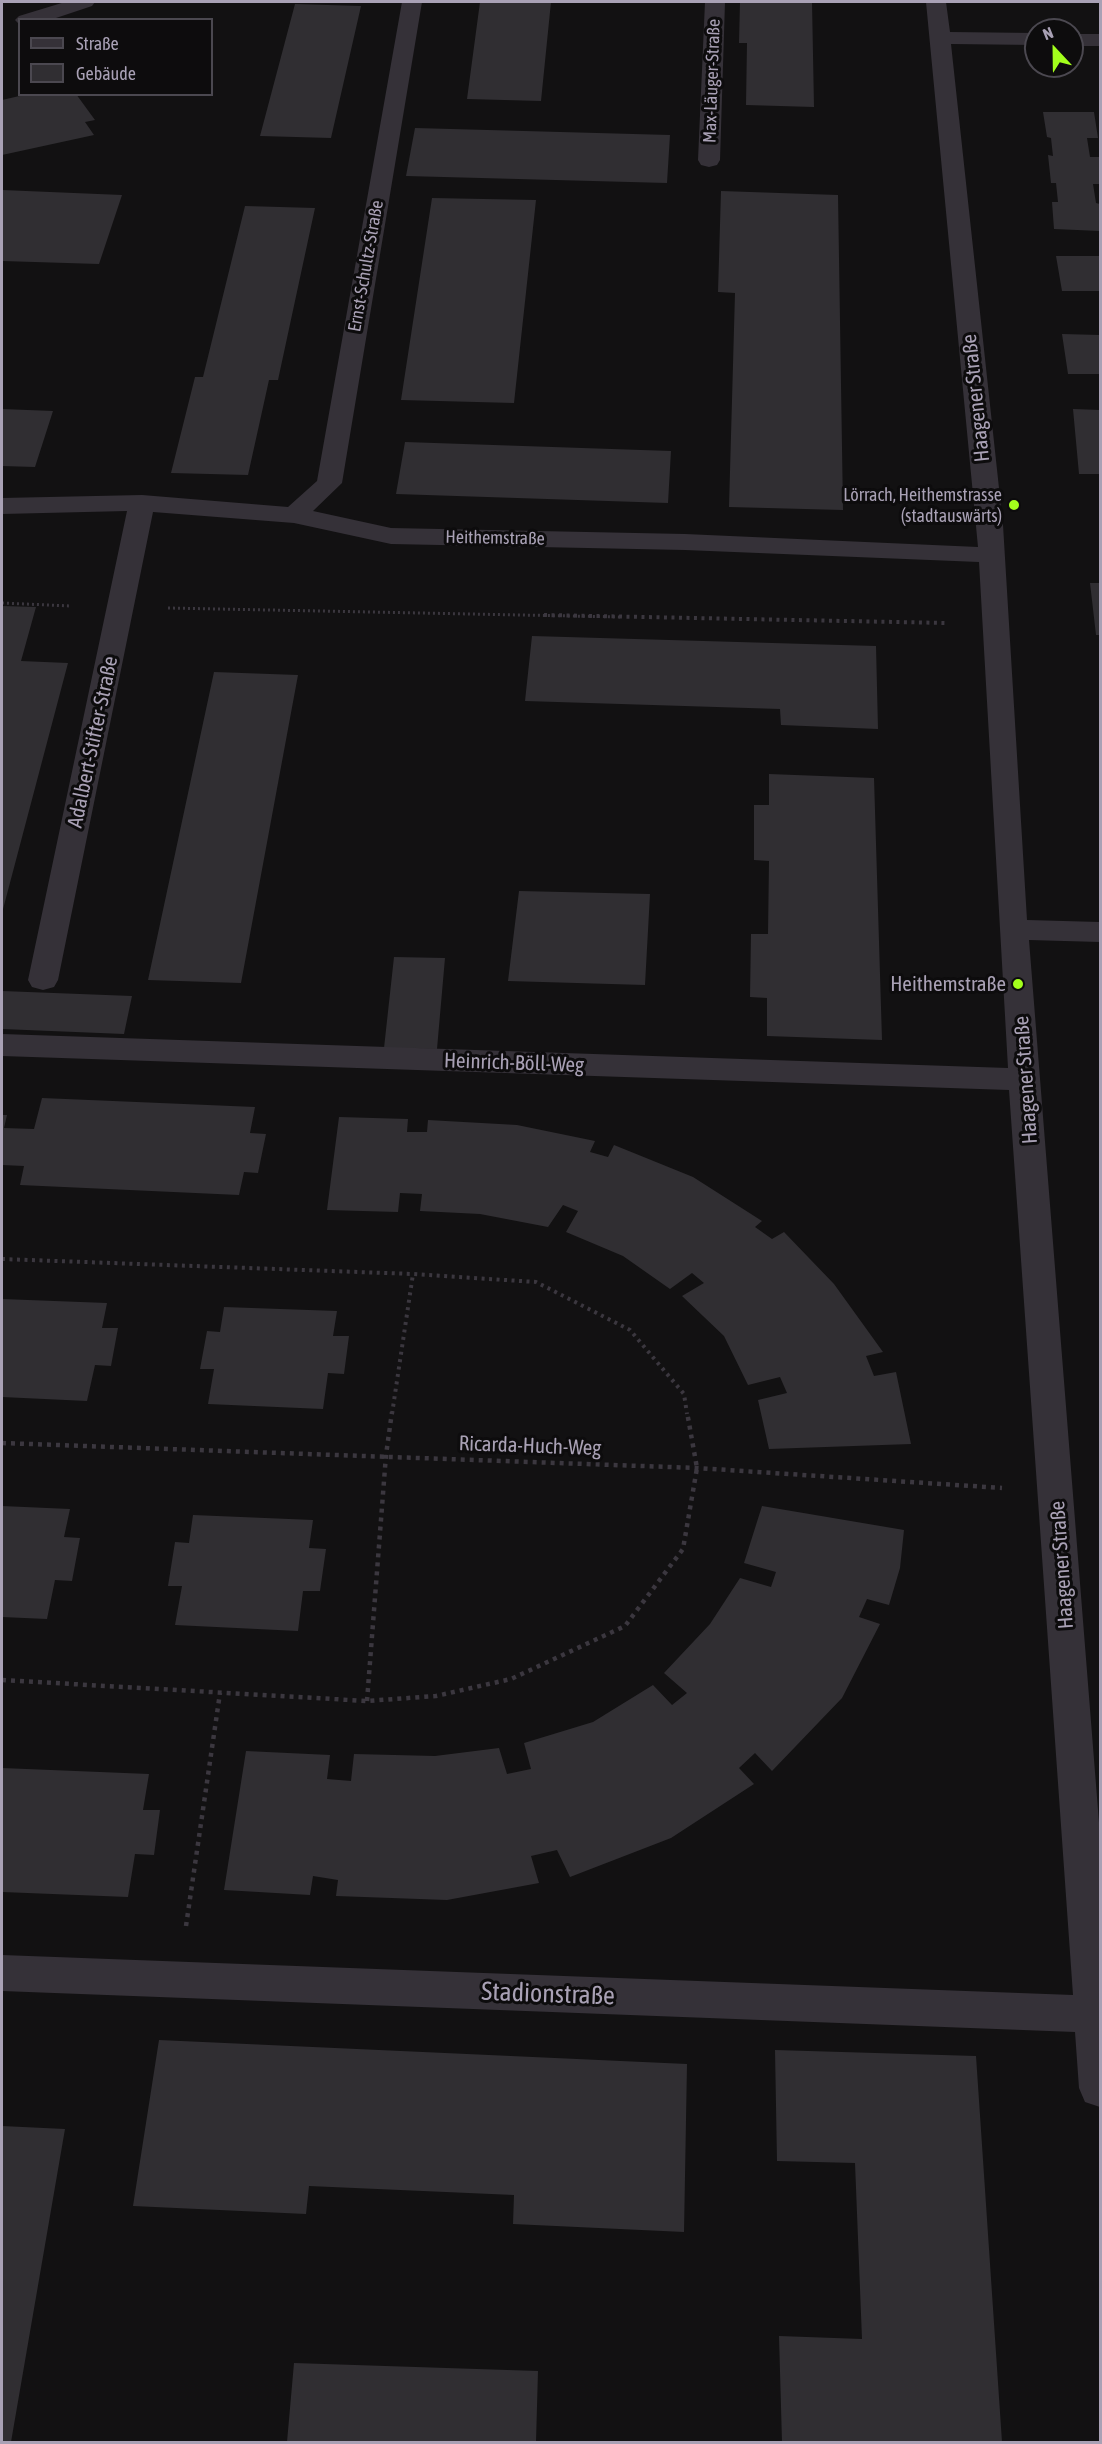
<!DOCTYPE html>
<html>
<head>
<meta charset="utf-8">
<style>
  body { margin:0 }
  #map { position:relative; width:1102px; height:2444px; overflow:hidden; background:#121112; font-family:"Asap Condensed",sans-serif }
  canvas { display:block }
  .frame { position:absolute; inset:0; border:3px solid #a9a1b5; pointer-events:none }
  .legend { position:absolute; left:18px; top:18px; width:195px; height:78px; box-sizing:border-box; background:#0d0c0d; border:2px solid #4b4850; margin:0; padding:8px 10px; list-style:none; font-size:18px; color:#a9a1b5 }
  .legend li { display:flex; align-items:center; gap:12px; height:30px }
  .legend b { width:30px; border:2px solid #4b4850 }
  .north { position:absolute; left:1024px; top:18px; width:60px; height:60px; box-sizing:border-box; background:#0d0c0d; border:2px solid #4b4850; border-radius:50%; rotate:338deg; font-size:16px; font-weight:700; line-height:24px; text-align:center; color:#a9a1b5 }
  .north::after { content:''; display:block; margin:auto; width:21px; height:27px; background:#a3ff1c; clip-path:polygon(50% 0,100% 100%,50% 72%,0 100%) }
</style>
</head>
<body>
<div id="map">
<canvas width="1102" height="2444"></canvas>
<div class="frame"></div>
<ul class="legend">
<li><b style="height:8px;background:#353138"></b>Straße</li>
<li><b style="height:16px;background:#302e32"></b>Gebäude</li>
</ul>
<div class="north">N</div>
</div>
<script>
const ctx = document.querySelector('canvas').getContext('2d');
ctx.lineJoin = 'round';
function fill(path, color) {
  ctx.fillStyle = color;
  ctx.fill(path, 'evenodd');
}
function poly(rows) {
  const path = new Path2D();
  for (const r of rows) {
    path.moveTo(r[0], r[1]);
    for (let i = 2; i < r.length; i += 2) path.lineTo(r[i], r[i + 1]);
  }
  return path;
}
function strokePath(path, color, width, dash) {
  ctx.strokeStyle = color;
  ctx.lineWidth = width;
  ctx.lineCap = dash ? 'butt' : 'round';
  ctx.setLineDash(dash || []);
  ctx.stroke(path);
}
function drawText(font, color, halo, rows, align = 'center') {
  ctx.font = font + ' "Asap Condensed",sans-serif';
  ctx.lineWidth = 6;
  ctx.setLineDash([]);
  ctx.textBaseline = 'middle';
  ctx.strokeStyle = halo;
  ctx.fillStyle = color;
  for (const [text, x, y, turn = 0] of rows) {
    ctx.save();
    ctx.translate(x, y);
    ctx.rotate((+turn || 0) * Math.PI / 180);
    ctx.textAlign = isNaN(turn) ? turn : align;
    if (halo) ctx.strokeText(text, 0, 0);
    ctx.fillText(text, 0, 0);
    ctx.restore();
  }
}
fill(poly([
  [480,2,551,2,541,101,467,99],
  [740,2,812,2,814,107,746,105,747,43,739,43],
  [295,4,361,6,331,138,260,136],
  [28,94,76,94,95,120,85,122,94,135,2,155,2,100],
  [1043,112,1094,112,1098,138,1087,138,1090,157,1099,157,1100,184,1093,184,1096,203,1100,204,1100,231,1054,229,1052,202,1058,202,1056,183,1051,183,1048,155,1053,156,1051,138,1047,137],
  [415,128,670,135,667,183,406,176],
  [2,190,122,195,99,264,2,261],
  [721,191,838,195,843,510,729,507,735,293,718,292],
  [432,198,536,200,514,403,401,400],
  [245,206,315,208,278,380,269,380,248,475,171,473,195,377,203,377],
  [1056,256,1100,256,1100,291,1062,291],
  [1062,334,1100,335,1100,374,1068,374],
  [2,409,53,411,35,467,2,466],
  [1073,409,1100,410,1100,474,1079,474],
  [405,442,671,451,668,503,396,494],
  [1090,583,1100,583,1100,635,1096,635],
  [2,606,36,607,21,661,68,663,2,913],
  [532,636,876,646,878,729,781,725,780,709,525,701],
  [214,672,298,675,241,983,148,980],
  [769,774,874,778,882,1040,767,1036,767,998,750,997,751,934,768,934,769,861,754,860,754,805,769,805],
  [519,891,650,894,645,985,508,981],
  [394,957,445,958,437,1049,384,1048],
  [2,991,132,996,124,1034,2,1029],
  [42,1098,255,1107,250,1133,266,1134,258,1173,244,1172,239,1195,20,1185,24,1166,2,1165,2,1115,7,1115,4,1128,34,1129],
  [339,1117,408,1119,407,1132,427,1132,428,1120,517,1125,595,1141,590,1152,608,1157,614,1145,693,1177,762,1221,755,1227,772,1239,784,1232,834,1284,883,1352,866,1356,874,1376,896,1372,911,1444,769,1449,758,1400,787,1393,780,1377,748,1385,724,1336,682,1296,704,1283,692,1273,670,1289,623,1256,566,1232,578,1211,563,1205,548,1227,480,1214,420,1211,422,1194,400,1193,398,1212,327,1210],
  [2,1299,107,1303,102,1328,118,1328,111,1366,95,1365,87,1401,2,1397],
  [224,1307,337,1311,333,1336,349,1336,344,1374,328,1373,323,1409,208,1404,214,1369,200,1369,207,1331,220,1332],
  [2,1506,70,1509,64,1537,80,1538,72,1581,55,1580,47,1619,2,1617],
  [762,1506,904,1530,900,1568,889,1605,867,1599,859,1617,880,1624,842,1698,772,1771,755,1753,739,1768,754,1784,671,1838,570,1877,557,1850,531,1856,539,1883,447,1900,336,1896,338,1880,313,1876,310,1895,224,1890,246,1751,330,1755,327,1779,351,1781,354,1754,435,1756,499,1748,507,1774,531,1769,524,1743,593,1722,653,1685,672,1705,687,1693,664,1673,710,1624,740,1578,771,1587,776,1572,744,1563],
  [193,1515,313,1520,309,1548,326,1549,320,1591,303,1591,298,1631,175,1625,182,1586,168,1586,175,1542,189,1543],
  [2,1768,149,1774,143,1810,160,1810,154,1855,135,1854,128,1897,2,1892],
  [159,2040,687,2064,684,2232,513,2224,514,2195,309,2186,306,2214,133,2206],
  [775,2050,976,2056,1002,2442,782,2442,779,2336,862,2339,855,2163,777,2161],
  [2,2126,65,2129,11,2442,2,2442],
  [294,2363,538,2371,536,2442,287,2442]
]), '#302e32');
strokePath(poly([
  [2,603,71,606],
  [168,608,622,617]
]), '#3b373f', 3, [2, 3]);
strokePath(poly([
  [544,615,946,623],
  [2,1259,413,1274,536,1282,630,1330,684,1394,687,1414],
  [392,1414,413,1274]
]), '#3b373f', 4, [3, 4.5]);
strokePath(poly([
  [2,1443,697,1468,1002,1488],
  [2,1680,367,1701,436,1696,511,1679,625,1626,683,1549,697,1468,687,1412],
  [367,1701,386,1455,392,1412],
  [186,1926,220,1693]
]), '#3b373f', 4.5, [4, 5]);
fill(poly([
  [65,2,95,2,92,6,50,20,20,20,20,25,15,20,19,16,65,2],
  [402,2,422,2,342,483,313,511,391,528,685,534,978,547,926,2,946,2,950,32,1036,33,1036,45,951,44,1003,525,1027,920,1100,922,1100,942,1029,940,1100,1835,1100,2107,1085,2102,1079,2088,1075,2032,2,1991,2,1955,1073,1995,1009,1090,2,1056,2,1034,1008,1068,979,562,685,550,391,544,294,523,153,512,58,980,54,987,43,990,32,987,28,980,127,511,2,514,2,498,142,495,288,507,317,481,402,2],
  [705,2,725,2,720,160,717,165,709,167,701,165,698,160,705,2],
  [1072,34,1100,34,1100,46,1072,46,1072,34]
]), '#353138');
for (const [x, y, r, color] of [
  [1014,505,6,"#a3ff1c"],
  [1018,984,6,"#a3ff1c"]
]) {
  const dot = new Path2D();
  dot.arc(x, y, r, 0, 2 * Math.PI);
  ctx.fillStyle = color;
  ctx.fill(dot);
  strokePath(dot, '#0d0c0d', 2);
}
drawText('18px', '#a9a1b5', '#0d0c0d', [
  ["Max-Läuger-Straße",712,81,-88],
  ["Ernst-Schultz-Straße",366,266,-80],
  ["Heithemstraße",495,538,1]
]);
drawText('18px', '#a9a1b5', '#0d0c0d', [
  ["Lörrach, Heithemstrasse",1002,495],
  ["(stadtauswärts)",1002,516]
], 'right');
drawText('21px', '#a9a1b5', '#0d0c0d', [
  ["Haagener Straße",976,398,-96],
  ["Adalbert-Stifter-Straße",93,742,-78],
  ["Heinrich-Böll-Weg",514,1063,2],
  ["Haagener Straße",1026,1080,-94],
  ["Ricarda-Huch-Weg",530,1446,2],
  ["Haagener Straße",1062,1565,-94]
]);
drawText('21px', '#a9a1b5', '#0d0c0d', [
  ["Heithemstraße",1006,984]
], 'right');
drawText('26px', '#a9a1b5', '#0d0c0d', [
  ["Stadionstraße",548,1994,2]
]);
</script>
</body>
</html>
